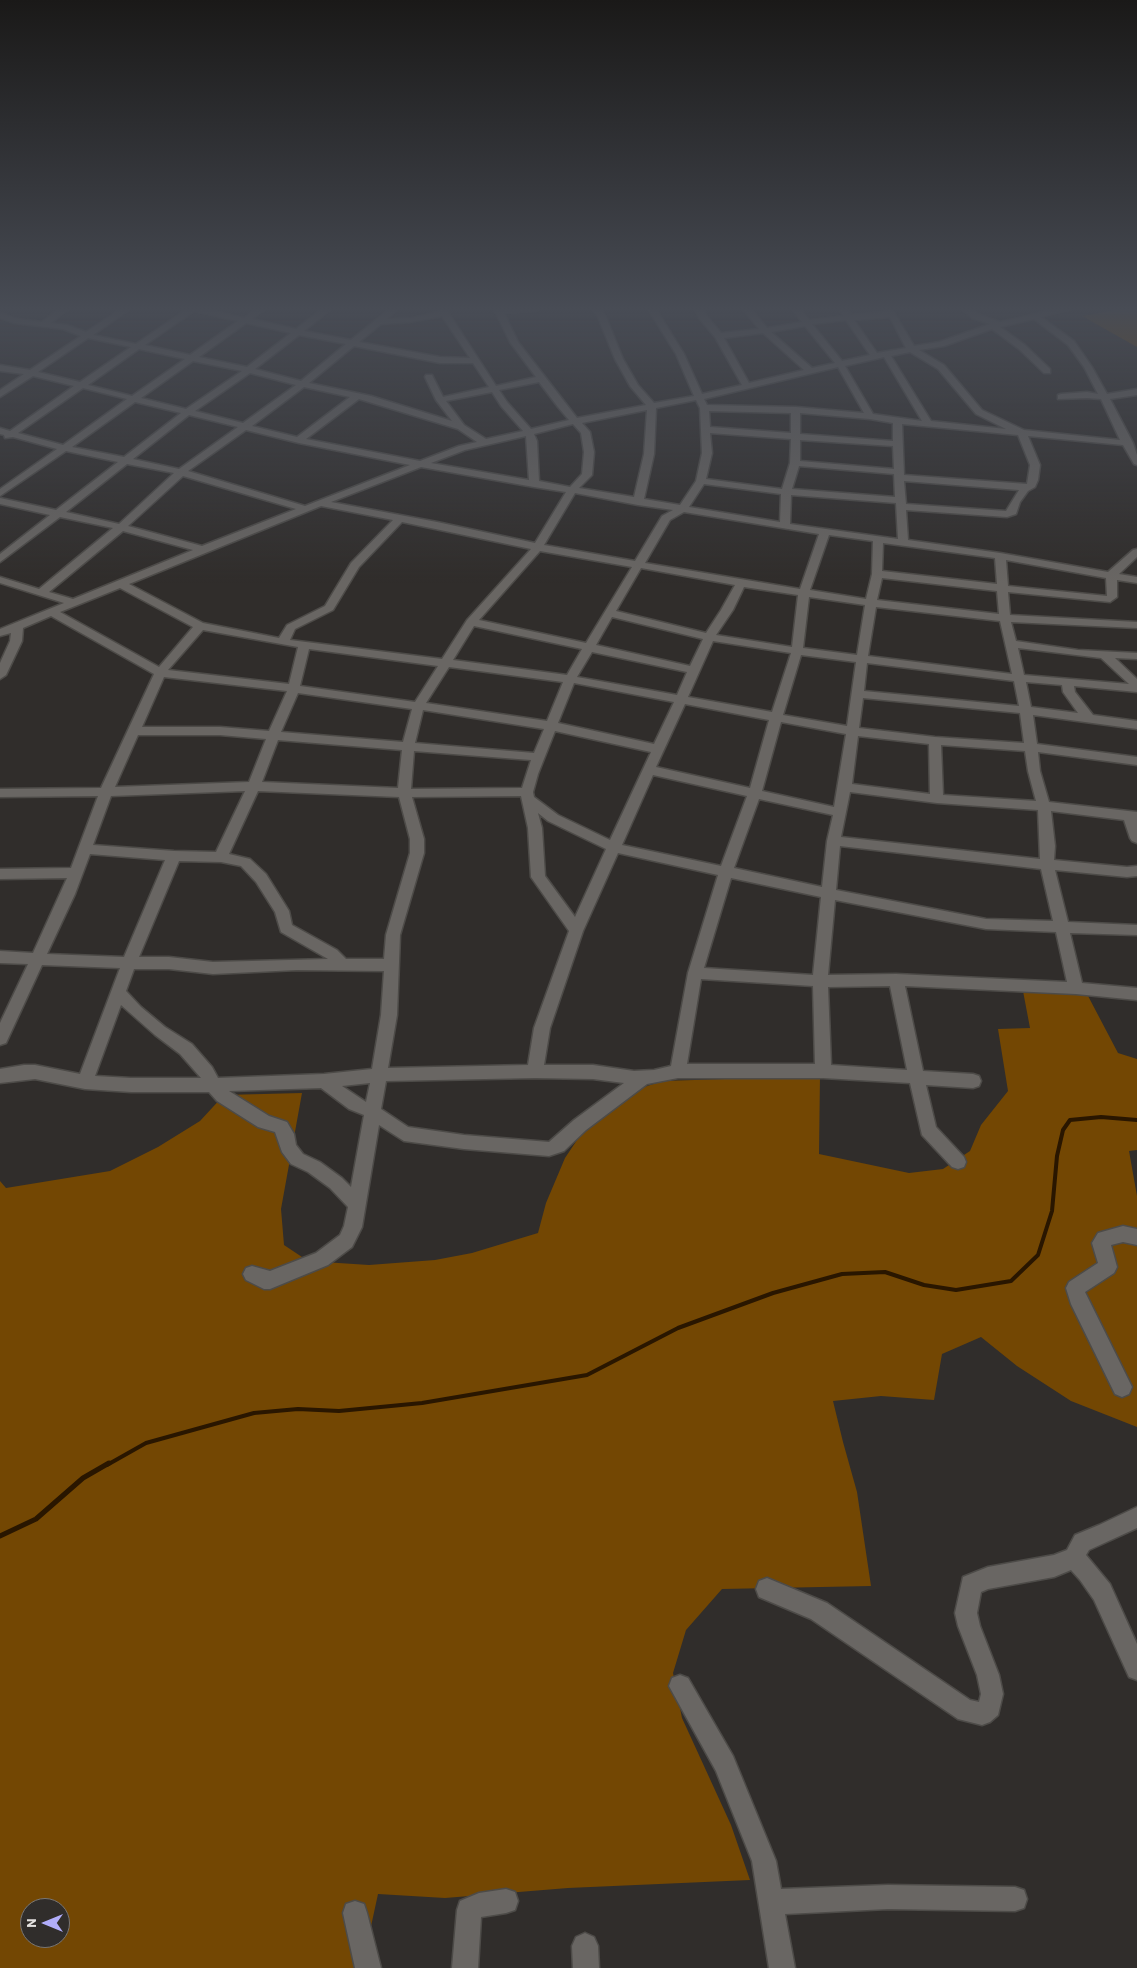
<!DOCTYPE html>
<html>
<head>
<meta charset="utf-8">
<style>
  body { margin:0 }
  #map { position:relative; width:1137px; height:1968px; overflow:hidden; background:#302d2b; font-family:Barlow,sans-serif }
  canvas { display:block }
  .north { position:absolute; left:20px; top:1898px; width:50px; height:50px; box-sizing:border-box; background:#302d2b; border:1px solid #787573; border-radius:50%; rotate:270deg; font-size:14px; font-weight:700; line-height:20px; text-align:center; color:#e4e2e0 }
  .north::after { content:''; display:block; margin:auto; width:18px; height:22px; background:#b1adfa; clip-path:polygon(50% 0,100% 100%,50% 72%,0 100%) }
</style>
</head>
<body>
<div id="map">
<canvas width="1137" height="1968"></canvas>
<div class="north">N</div>
</div>
<script>
const ctx = document.querySelector('canvas').getContext('2d');
ctx.lineJoin = 'round';
function fill(path, color) {
  ctx.fillStyle = color;
  ctx.fill(path, 'evenodd');
}
function poly(rows) {
  const path = new Path2D();
  for (const r of rows) {
    path.moveTo(r[0], r[1]);
    for (let i = 2; i < r.length; i += 2) path.lineTo(r[i], r[i + 1]);
  }
  return path;
}
function strokePath(path, color, width, dash) {
  ctx.strokeStyle = color;
  ctx.lineWidth = width;
  ctx.lineCap = dash ? 'butt' : 'round';
  ctx.setLineDash(dash || []);
  ctx.stroke(path);
}
fill(poly([
  [1122,309,1137,309,1137,347,1082,316],
  [1023,991,1087,994,1118,1053,1137,1059,1137,1150,1129,1151,1137,1196,1137,1427,1071,1401,1017,1366,981,1337,942,1354,934,1400,881,1396,833,1401,843,1442,857,1492,871,1586,722,1589,686,1630,673,1673,682,1718,731,1825,750,1880,568,1888,445,1898,378,1894,362,1968,0,1968,0,1181,6,1188,110,1171,158,1147,200,1121,224,1095,302,1093,281,1209,284,1245,308,1261,369,1265,435,1260,472,1253,538,1233,546,1203,565,1158,585,1128,622,1094,663,1081,820,1076,819,1154,909,1173,943,1169,970,1151,981,1125,1008,1091,998,1029,1030,1028],
  [30,1908,60,1908,60,1938,30,1938]
]), '#734703');
strokePath(poly([
  [107,1465,146,1443,254,1413,298,1409,339,1411,422,1403,587,1375,678,1328,773,1293,842,1274,885,1272,924,1285,956,1290,1011,1281,1038,1255,1052,1211,1057,1156,1063,1130,1070,1120,1101,1117,1137,1120]
]), '#291600', 4);
strokePath(poly([
  [0,1536,36,1519,83,1478,109,1463]
]), '#291600', 5);
const minor = poly([
  [59,309,68,309,51,323,67,325,86,332,121,309,130,309,93,335,136,344,187,309,205,309,244,318,256,309,265,309,252,319,296,329,322,309,331,309,304,331,351,340,387,311,386,309,394,309,396,311,387,319,410,318,440,312,438,309,446,309,496,386,536,377,510,342,494,309,539,309,535,311,504,313,518,342,577,418,646,405,630,386,615,359,598,317,592,309,600,309,606,317,623,359,638,385,654,403,694,396,676,354,648,309,656,309,684,354,702,394,742,385,715,337,699,318,695,309,703,309,706,315,721,333,759,329,743,309,751,309,767,328,802,322,792,309,800,309,809,320,843,316,840,309,846,309,851,315,887,312,884,309,892,309,914,346,939,342,990,324,972,318,962,309,971,309,978,314,1000,322,1057,309,1071,309,1041,317,1074,341,1092,367,1107,394,1137,389,1137,395,1110,399,1133,443,1137,455,1137,465,1134,464,1123,445,1028,436,1040,465,1038,480,1035,487,1028,491,1020,502,1016,514,1007,517,906,510,908,540,1000,553,1108,572,1133,550,1137,549,1137,557,1119,574,1137,577,1137,583,1117,580,1117,597,1110,602,1008,592,1010,615,1137,622,1137,628,1011,622,1016,641,1078,650,1137,653,1137,659,1115,658,1137,679,1137,692,1074,686,1075,692,1093,715,1137,721,1137,729,1033,715,1037,744,1137,757,1137,765,1038,752,1040,771,1049,802,1137,812,1137,843,1132,841,1130,838,1124,820,1051,811,1055,846,1054,860,1127,867,1137,866,1137,876,1127,877,1055,870,1068,922,1137,925,1137,935,1070,933,1082,983,1137,988,1137,1000,1076,994,905,986,923,1071,973,1074,979,1076,981,1081,979,1086,973,1088,926,1085,936,1127,964,1157,966,1162,964,1167,958,1169,952,1167,922,1135,910,1083,823,1078,678,1078,647,1084,586,1130,564,1151,549,1156,464,1149,404,1141,379,1125,362,1227,352,1247,328,1265,270,1289,264,1289,246,1280,243,1274,246,1268,252,1266,270,1271,316,1253,340,1235,344,1226,348,1207,330,1188,308,1172,291,1164,282,1152,275,1132,258,1127,217,1101,209,1092,131,1092,85,1089,35,1079,0,1083,0,1069,24,1065,35,1065,80,1074,120,968,42,965,6,1043,0,1045,0,1023,28,964,0,963,0,951,33,953,67,878,0,879,0,869,71,868,98,796,0,797,0,789,101,788,154,674,51,616,23,628,22,641,6,675,0,679,0,663,10,641,11,633,0,636,0,629,64,603,0,583,0,577,39,589,113,528,60,517,0,562,0,554,50,515,0,504,0,498,56,510,118,462,66,451,0,496,0,489,57,449,13,437,5,438,4,435,0,434,0,428,10,431,74,386,33,376,0,397,0,390,24,374,0,371,0,365,30,370,81,336,63,329,14,323,0,318,0,313,18,319,42,322,59,309],
  [194,311,238,321,190,355,145,345,194,311],
  [442,316,470,358,440,357,359,342,381,324,410,322,442,316],
  [890,317,906,348,877,353,854,320,890,317],
  [1034,319,1068,345,1084,367,1098,394,1087,392,1061,394,1058,395,1058,399,1087,398,1101,399,1120,440,1024,430,982,410,944,365,919,350,944,346,992,329,1019,349,1044,373,1050,373,1050,369,1025,345,1000,327,1034,319],
  [846,320,870,355,842,361,812,324,846,320],
  [246,323,291,333,247,367,199,357,246,323],
  [805,326,835,363,812,368,771,332,805,326],
  [763,333,804,370,749,383,724,338,763,333],
  [299,335,346,344,301,381,255,369,299,335],
  [88,338,131,347,80,382,38,372,88,338],
  [354,346,440,363,473,363,489,387,443,397,432,375,426,375,425,377,436,400,452,421,371,396,309,383,354,346],
  [139,349,185,359,132,396,88,385,139,349],
  [910,352,938,369,976,414,1006,429,931,421,891,356,910,352],
  [884,357,922,421,873,414,845,366,884,357],
  [193,361,242,371,186,409,141,398,193,361],
  [838,367,864,413,796,407,707,405,704,399,838,367],
  [250,373,296,385,243,423,195,411,250,373],
  [539,382,558,407,569,420,531,429,507,402,499,390,539,382],
  [304,387,350,397,297,437,252,426,304,387],
  [83,388,127,399,63,445,18,433,83,388],
  [492,392,501,406,523,431,486,439,464,425,446,401,492,392],
  [359,399,458,429,477,442,459,446,420,461,306,439,359,399],
  [696,400,700,408,702,453,696,481,680,505,644,499,654,454,656,408,696,400],
  [135,402,181,413,124,457,72,447,135,402],
  [647,410,644,454,634,497,579,488,592,475,594,452,590,432,582,423,647,410],
  [709,411,791,413,791,433,710,427,709,411],
  [800,413,870,419,893,423,893,441,800,434,800,413],
  [189,415,238,427,179,469,133,459,189,415],
  [573,424,581,433,584,452,582,474,570,487,539,481,537,441,534,434,573,424],
  [902,424,1018,435,1030,465,1027,484,904,475,902,424],
  [246,430,299,443,410,465,305,506,188,471,246,430],
  [710,433,791,439,790,463,782,489,706,479,712,453,710,433],
  [526,436,529,480,431,463,465,450,526,436],
  [800,440,893,446,894,469,800,461,800,440],
  [127,464,174,473,119,524,66,512,127,464],
  [799,466,894,474,895,497,792,489,799,466],
  [421,467,534,487,566,492,535,543,437,522,331,502,421,467],
  [183,476,296,509,202,546,128,526,183,476],
  [904,481,1019,490,1006,511,906,504,904,481],
  [704,484,781,494,780,522,689,507,704,484],
  [575,493,638,505,673,510,662,516,635,561,544,545,575,493],
  [791,495,896,503,898,539,790,524,791,495],
  [321,506,393,520,351,563,325,606,287,625,279,638,203,623,129,584,321,506],
  [684,512,819,534,800,589,645,563,670,520,684,512],
  [402,522,531,549,467,620,442,659,290,640,295,629,333,610,359,567,402,522],
  [123,531,193,550,73,599,49,592,123,531],
  [829,535,873,541,872,574,866,599,810,590,829,535],
  [883,543,995,558,997,584,882,571,883,543],
  [540,551,632,567,586,643,479,620,540,551],
  [1006,560,1106,578,1107,596,1008,586,1006,560],
  [641,568,735,585,721,610,706,633,616,611,641,568],
  [882,578,997,591,999,614,877,600,882,578],
  [744,587,798,595,792,647,716,635,733,610,744,587],
  [120,588,193,627,159,667,60,612,120,588],
  [809,597,865,605,857,655,803,648,809,597],
  [876,607,1000,621,1012,674,868,656,876,607],
  [612,617,703,639,690,666,596,645,612,617],
  [474,626,582,649,567,675,453,660,474,626],
  [203,630,298,647,289,684,168,670,203,630],
  [713,641,791,653,772,712,688,697,713,641],
  [1018,648,1101,658,1129,684,1024,675,1018,648],
  [309,649,438,666,415,702,300,686,309,649],
  [592,652,687,672,677,695,577,677,592,652],
  [801,655,856,662,847,726,783,715,801,655],
  [867,663,1014,681,1019,706,864,691,867,663],
  [449,667,563,682,547,721,426,703,449,667],
  [164,677,287,691,269,731,220,727,142,727,164,677],
  [1026,682,1062,685,1063,692,1078,713,1031,707,1026,682],
  [574,683,674,702,654,744,558,723,574,683],
  [298,693,412,709,403,742,281,732,298,693],
  [863,698,1020,713,1024,743,935,737,859,728,863,698],
  [685,704,769,720,750,788,656,767,685,704],
  [423,710,544,729,534,753,415,743,423,710],
  [781,722,846,734,834,807,762,791,781,722],
  [555,731,651,752,610,840,558,815,534,797,533,792,538,774,555,731],
  [138,735,220,735,266,739,249,782,115,787,138,735],
  [858,736,929,744,930,794,852,784,858,736],
  [278,740,402,750,398,788,262,782,278,740],
  [941,745,1025,751,1028,771,1036,801,943,795,941,745],
  [414,751,531,760,522,788,411,789,414,751],
  [653,775,747,796,721,866,622,845,653,775],
  [245,791,216,852,174,851,93,845,111,796,245,791],
  [258,791,399,797,410,839,410,853,386,935,384,959,346,959,337,950,292,925,289,911,266,874,250,859,229,854,258,791],
  [850,792,937,803,1038,810,1040,859,841,837,850,792],
  [521,796,528,828,531,877,569,931,534,1028,528,1065,388,1068,397,1015,400,935,424,853,424,839,412,797,521,796],
  [759,799,833,815,827,841,822,887,734,868,759,799],
  [538,813,548,821,606,849,575,917,545,876,542,828,538,813],
  [840,846,1041,869,1053,921,986,919,836,890,840,846],
  [618,853,718,875,688,973,671,1066,654,1070,634,1071,593,1065,544,1065,550,1028,583,931,618,853],
  [90,854,165,860,124,957,47,954,75,894,90,854],
  [179,861,221,862,241,866,256,882,275,912,281,932,328,959,213,962,169,957,139,957,179,861],
  [731,878,821,897,813,975,704,968,731,878],
  [835,900,986,929,1056,932,1067,982,896,974,828,975,835,900],
  [134,969,169,969,213,974,297,970,384,971,381,1015,372,1069,324,1074,218,1078,212,1067,192,1044,165,1027,141,1007,126,991,134,969],
  [701,979,813,986,815,1064,687,1064,701,979],
  [890,986,907,1070,831,1065,828,987,890,986],
  [121,1005,155,1035,180,1054,201,1078,131,1078,95,1076,121,1005],
  [535,1078,593,1079,624,1083,574,1120,549,1142,464,1135,408,1127,381,1109,386,1081,535,1078],
  [370,1083,366,1102,342,1086,370,1083],
  [321,1088,349,1109,364,1115,351,1187,342,1178,320,1162,303,1154,296,1145,294,1134,287,1122,269,1116,229,1091,321,1088],
  [1123,1226,1137,1229,1137,1245,1123,1242,1111,1245,1117,1267,1114,1273,1085,1292,1132,1387,1129,1394,1122,1397,1115,1394,1071,1304,1066,1288,1069,1282,1098,1263,1092,1243,1098,1233,1123,1226],
  [1137,1507,1137,1528,1089,1550,1086,1555,1110,1584,1137,1644,1137,1680,1129,1677,1094,1600,1080,1580,1071,1570,1054,1577,988,1589,981,1592,977,1613,980,1626,999,1675,1003,1694,998,1715,990,1722,982,1725,958,1719,811,1619,759,1597,756,1589,759,1581,767,1578,827,1603,970,1700,979,1702,981,1694,977,1675,958,1626,955,1613,963,1577,988,1567,1054,1555,1067,1550,1075,1535,1099,1525,1137,1507],
  [680,1675,688,1678,733,1756,776,1861,781,1889,888,1885,1015,1887,1024,1890,1027,1899,1024,1908,1015,1911,888,1909,785,1914,795,1968,769,1968,752,1861,716,1771,669,1686,672,1678,680,1675],
  [506,1889,515,1892,518,1901,515,1910,506,1913,481,1917,478,1968,452,1968,457,1910,460,1901,479,1893,506,1889],
  [355,1901,364,1904,367,1913,381,1968,355,1968,343,1913,346,1904,355,1901],
  [585,1933,594,1937,598,1946,599,1968,573,1968,572,1946,576,1937,585,1933]
]);
strokePath(minor, '#4d4b48', 3);
fill(minor, '#696663');
const sky = ctx.createLinearGradient(0, 0, 0, 584);
sky.addColorStop(0, '#1a1918');
sky.addColorStop(0.53, '#484c55');
sky.addColorStop(1, '#484c5500');
ctx.fillStyle = sky;
ctx.fillRect(0, 0, 1137, 584);
</script>
</body>
</html>
